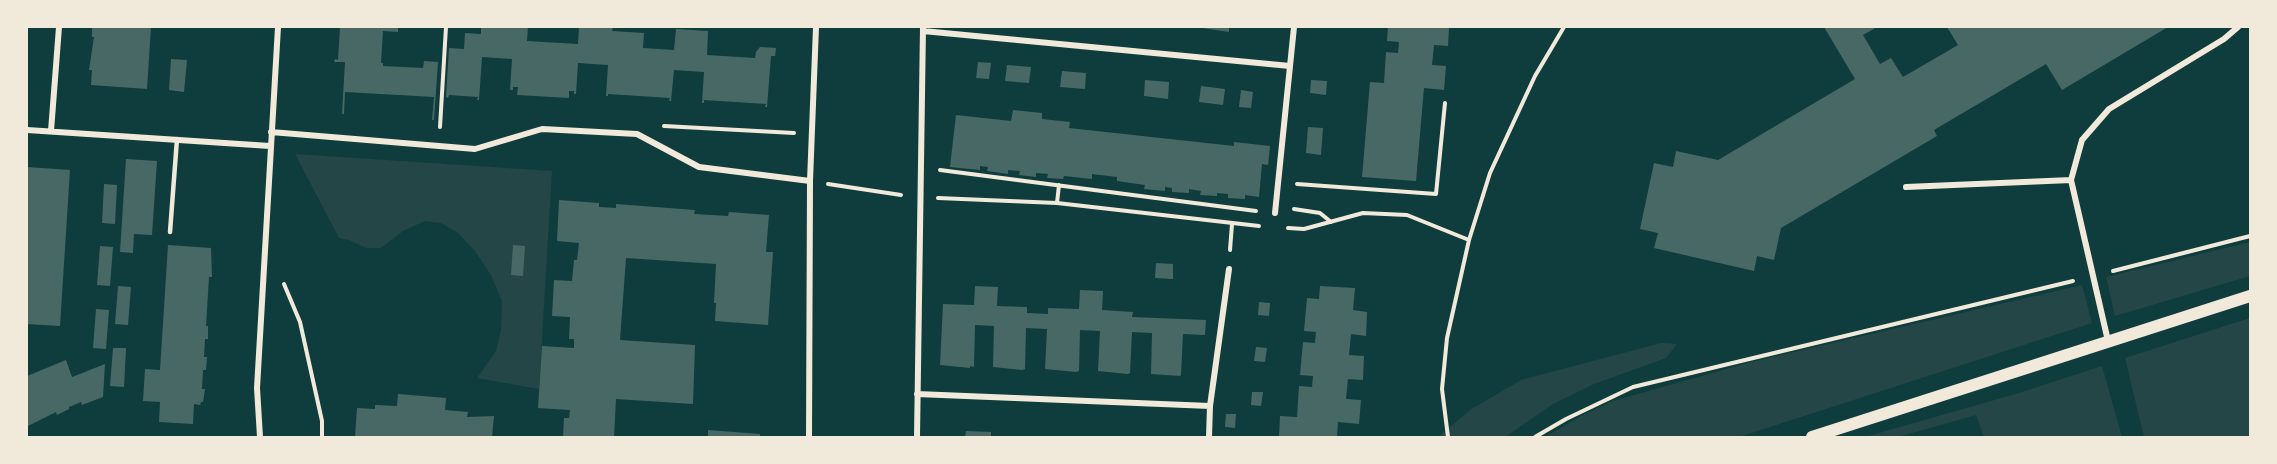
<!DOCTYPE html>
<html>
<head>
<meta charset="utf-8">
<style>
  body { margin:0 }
  #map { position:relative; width:2277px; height:464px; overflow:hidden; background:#0f3d3e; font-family:"DM Sans",sans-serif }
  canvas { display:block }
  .frame { position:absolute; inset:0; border:28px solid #f1e9da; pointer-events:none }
</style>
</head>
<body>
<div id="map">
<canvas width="2277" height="464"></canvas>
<div class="frame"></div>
</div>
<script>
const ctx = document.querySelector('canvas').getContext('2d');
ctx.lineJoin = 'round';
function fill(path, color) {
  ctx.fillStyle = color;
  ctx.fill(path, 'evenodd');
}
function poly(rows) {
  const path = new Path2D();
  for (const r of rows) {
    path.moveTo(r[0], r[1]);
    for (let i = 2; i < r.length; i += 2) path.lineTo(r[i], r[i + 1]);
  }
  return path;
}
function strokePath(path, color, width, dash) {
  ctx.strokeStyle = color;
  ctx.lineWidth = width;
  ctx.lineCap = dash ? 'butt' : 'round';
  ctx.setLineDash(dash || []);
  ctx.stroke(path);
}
fill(poly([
  [295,154,552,171,539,389,477,378,496,351,501,330,502,301,491,275,475,251,458,233,441,223,425,221,403,231,381,248,366,248,349,240,339,238],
  [2250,242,2250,276,2115,316,2106,277],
  [2082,285,2092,323,1739,437,1545,437,1581,416,1613,401,1751,362],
  [2250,318,2250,437,2144,437,2125,358],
  [1661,343,1677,344,1666,358,1594,384,1553,404,1505,437,1438,437,1470,410,1521,380],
  [2102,366,2122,437,1984,437,1976,415,1898,437,1865,437,2019,393]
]), '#244646');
fill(poly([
  [92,27,151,27,147,89,91,85,92,70,89,70,94,37,92,37],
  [340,27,398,27,398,32,383,31,381,63,383,63,383,66,423,68,424,61,438,62,434,120,432,120,434,97,345,92,344,114,342,114,345,62,334,62,335,59,338,60],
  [481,27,528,27,527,41,578,44,579,27,613,27,612,31,644,33,643,48,674,50,676,29,708,31,707,55,755,58,756,52,760,47,776,48,775,56,771,56,767,107,765,107,766,104,704,100,704,103,702,103,704,72,674,70,671,101,669,101,670,98,608,94,608,96,606,96,608,65,578,63,576,94,574,94,574,91,569,91,569,98,517,95,518,87,513,87,513,90,510,90,512,59,482,57,479,100,477,100,478,97,449,95,448,98,446,97,449,48,464,49,465,33,481,34],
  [1196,27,1229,27,1229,32],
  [1388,27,1449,27,1448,46,1434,45,1432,65,1446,66,1444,90,1424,88,1416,181,1362,177,1370,82,1384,83,1386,52,1398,53,1399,42,1387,41],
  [1824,27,1877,27,1863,35,1880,64,1891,58,1903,77,1958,45,1947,27,2168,27,2062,90,2046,64,1934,130,1937,136,1781,228,1774,260,1757,256,1754,271,1654,248,1658,233,1640,229,1654,163,1673,167,1676,151,1718,160,1855,79],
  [171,59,187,60,184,92,169,90],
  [978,62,991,63,989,79,976,78],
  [1007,65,1031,67,1029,83,1005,81],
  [1062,71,1086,73,1085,89,1060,87],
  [1145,80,1169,82,1168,99,1144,96],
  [1311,80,1327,81,1326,95,1310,93],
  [1201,86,1225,89,1223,105,1199,102],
  [1241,90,1253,92,1251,108,1239,107],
  [1013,110,1042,113,1042,119,1070,122,1069,128,1234,146,1234,142,1270,146,1268,165,1262,164,1259,197,1245,195,1245,199,1228,198,1228,194,1217,193,1217,196,1200,195,1201,191,1189,189,1189,193,1172,192,1172,188,1165,187,1165,191,1144,189,1145,185,1117,181,1117,177,1092,174,1092,179,1064,176,1063,179,1047,178,1048,174,1036,173,1036,177,1019,175,1020,171,1008,170,1008,174,987,171,988,167,980,166,980,170,950,167,956,115,1011,121],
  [1308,127,1323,128,1321,155,1306,153],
  [126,159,157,161,152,235,134,234,133,253,120,252],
  [27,167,70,170,60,326,27,324],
  [104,184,117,185,115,224,102,223],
  [559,200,599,203,599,207,616,208,616,204,695,210,694,214,728,216,729,212,769,215,766,252,773,252,768,325,715,321,716,303,714,303,716,264,626,258,620,340,695,345,693,404,616,399,614,437,563,437,564,418,569,418,570,410,538,408,542,346,574,348,574,339,569,339,570,317,552,316,554,280,572,281,574,260,577,260,579,243,557,241],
  [168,245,211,248,212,277,209,277,206,326,208,326,208,339,205,339,204,357,207,357,206,370,203,370,202,389,205,389,203,402,201,402,200,405,194,404,193,424,159,422,160,402,143,401,145,369,160,370],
  [513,245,525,246,523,276,511,275],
  [100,246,113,247,110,286,97,285],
  [1156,263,1173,264,1173,279,1155,278],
  [118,286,131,287,128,325,115,324],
  [975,286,998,287,997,306,1027,307,1027,313,1048,314,1048,308,1079,309,1080,290,1103,291,1102,310,1133,312,1132,317,1206,320,1205,335,1183,334,1181,375,1180,376,1151,374,1152,333,1132,332,1130,373,1128,374,1098,371,1100,331,1080,330,1079,371,1076,372,1045,369,1047,329,1026,328,1025,369,1022,370,993,367,994,326,975,325,974,367,970,366,970,368,940,365,943,304,974,305],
  [1320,286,1355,288,1353,310,1367,312,1366,336,1351,334,1349,355,1364,356,1363,380,1348,379,1346,399,1361,400,1359,424,1338,422,1337,437,1279,437,1280,416,1297,417,1299,386,1312,387,1313,376,1300,375,1303,342,1315,343,1316,332,1304,331,1307,298,1319,299],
  [1259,302,1270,303,1269,316,1258,315],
  [96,309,109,310,106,349,93,348],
  [1256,347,1267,348,1265,362,1254,361],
  [113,348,126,348,124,387,110,386],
  [66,360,72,377,105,364,103,397,82,405,81,402,69,407,69,409,57,415,56,412,28,426,27,376],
  [1252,392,1263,392,1261,406,1251,405],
  [398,394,446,398,445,410,468,412,467,417,494,416,492,437,355,437,357,408,375,409,375,405,397,406],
  [1226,414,1236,414,1235,428,1225,427],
  [708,430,760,434,760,437,708,437],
  [966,431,991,432,991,437,965,437]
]), '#486865');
strokePath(poly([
  [664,126,794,133],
  [440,127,446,27],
  [940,170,1256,211],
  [828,184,901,195],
  [1297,184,1436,194,1445,103],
  [938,198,1057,203,1259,226],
  [1057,203,1059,185],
  [1294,209,1320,213,1331,222],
  [1288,228,1304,229,1363,213,1407,215,1469,240],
  [1230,250,1232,224],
  [2113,271,2250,236],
  [284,284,300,322,322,421,322,437],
  [1448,437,1442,389,1447,338,1469,240,1490,173,1535,76,1564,27],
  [1535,437,1566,419,1633,387,2073,281]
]), '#f1e9da', 4);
strokePath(poly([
  [170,232,177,139]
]), '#f1e9da', 4.5);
strokePath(poly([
  [923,31,1290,66],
  [27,130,270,146],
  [51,131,59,27],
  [271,132,475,149,542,129,637,134,699,167,810,181],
  [1906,187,2071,180],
  [1275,213,1294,27],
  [2108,341,2071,180,2082,140,2109,109,2224,39,2238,27],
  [917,394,1210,406],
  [260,437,257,388,278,27],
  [809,437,810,181,816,27],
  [917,437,923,27],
  [1209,437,1210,406,1229,269]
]), '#f1e9da', 6);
strokePath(poly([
  [1812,437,2250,296]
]), '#f1e9da', 12);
</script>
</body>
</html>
